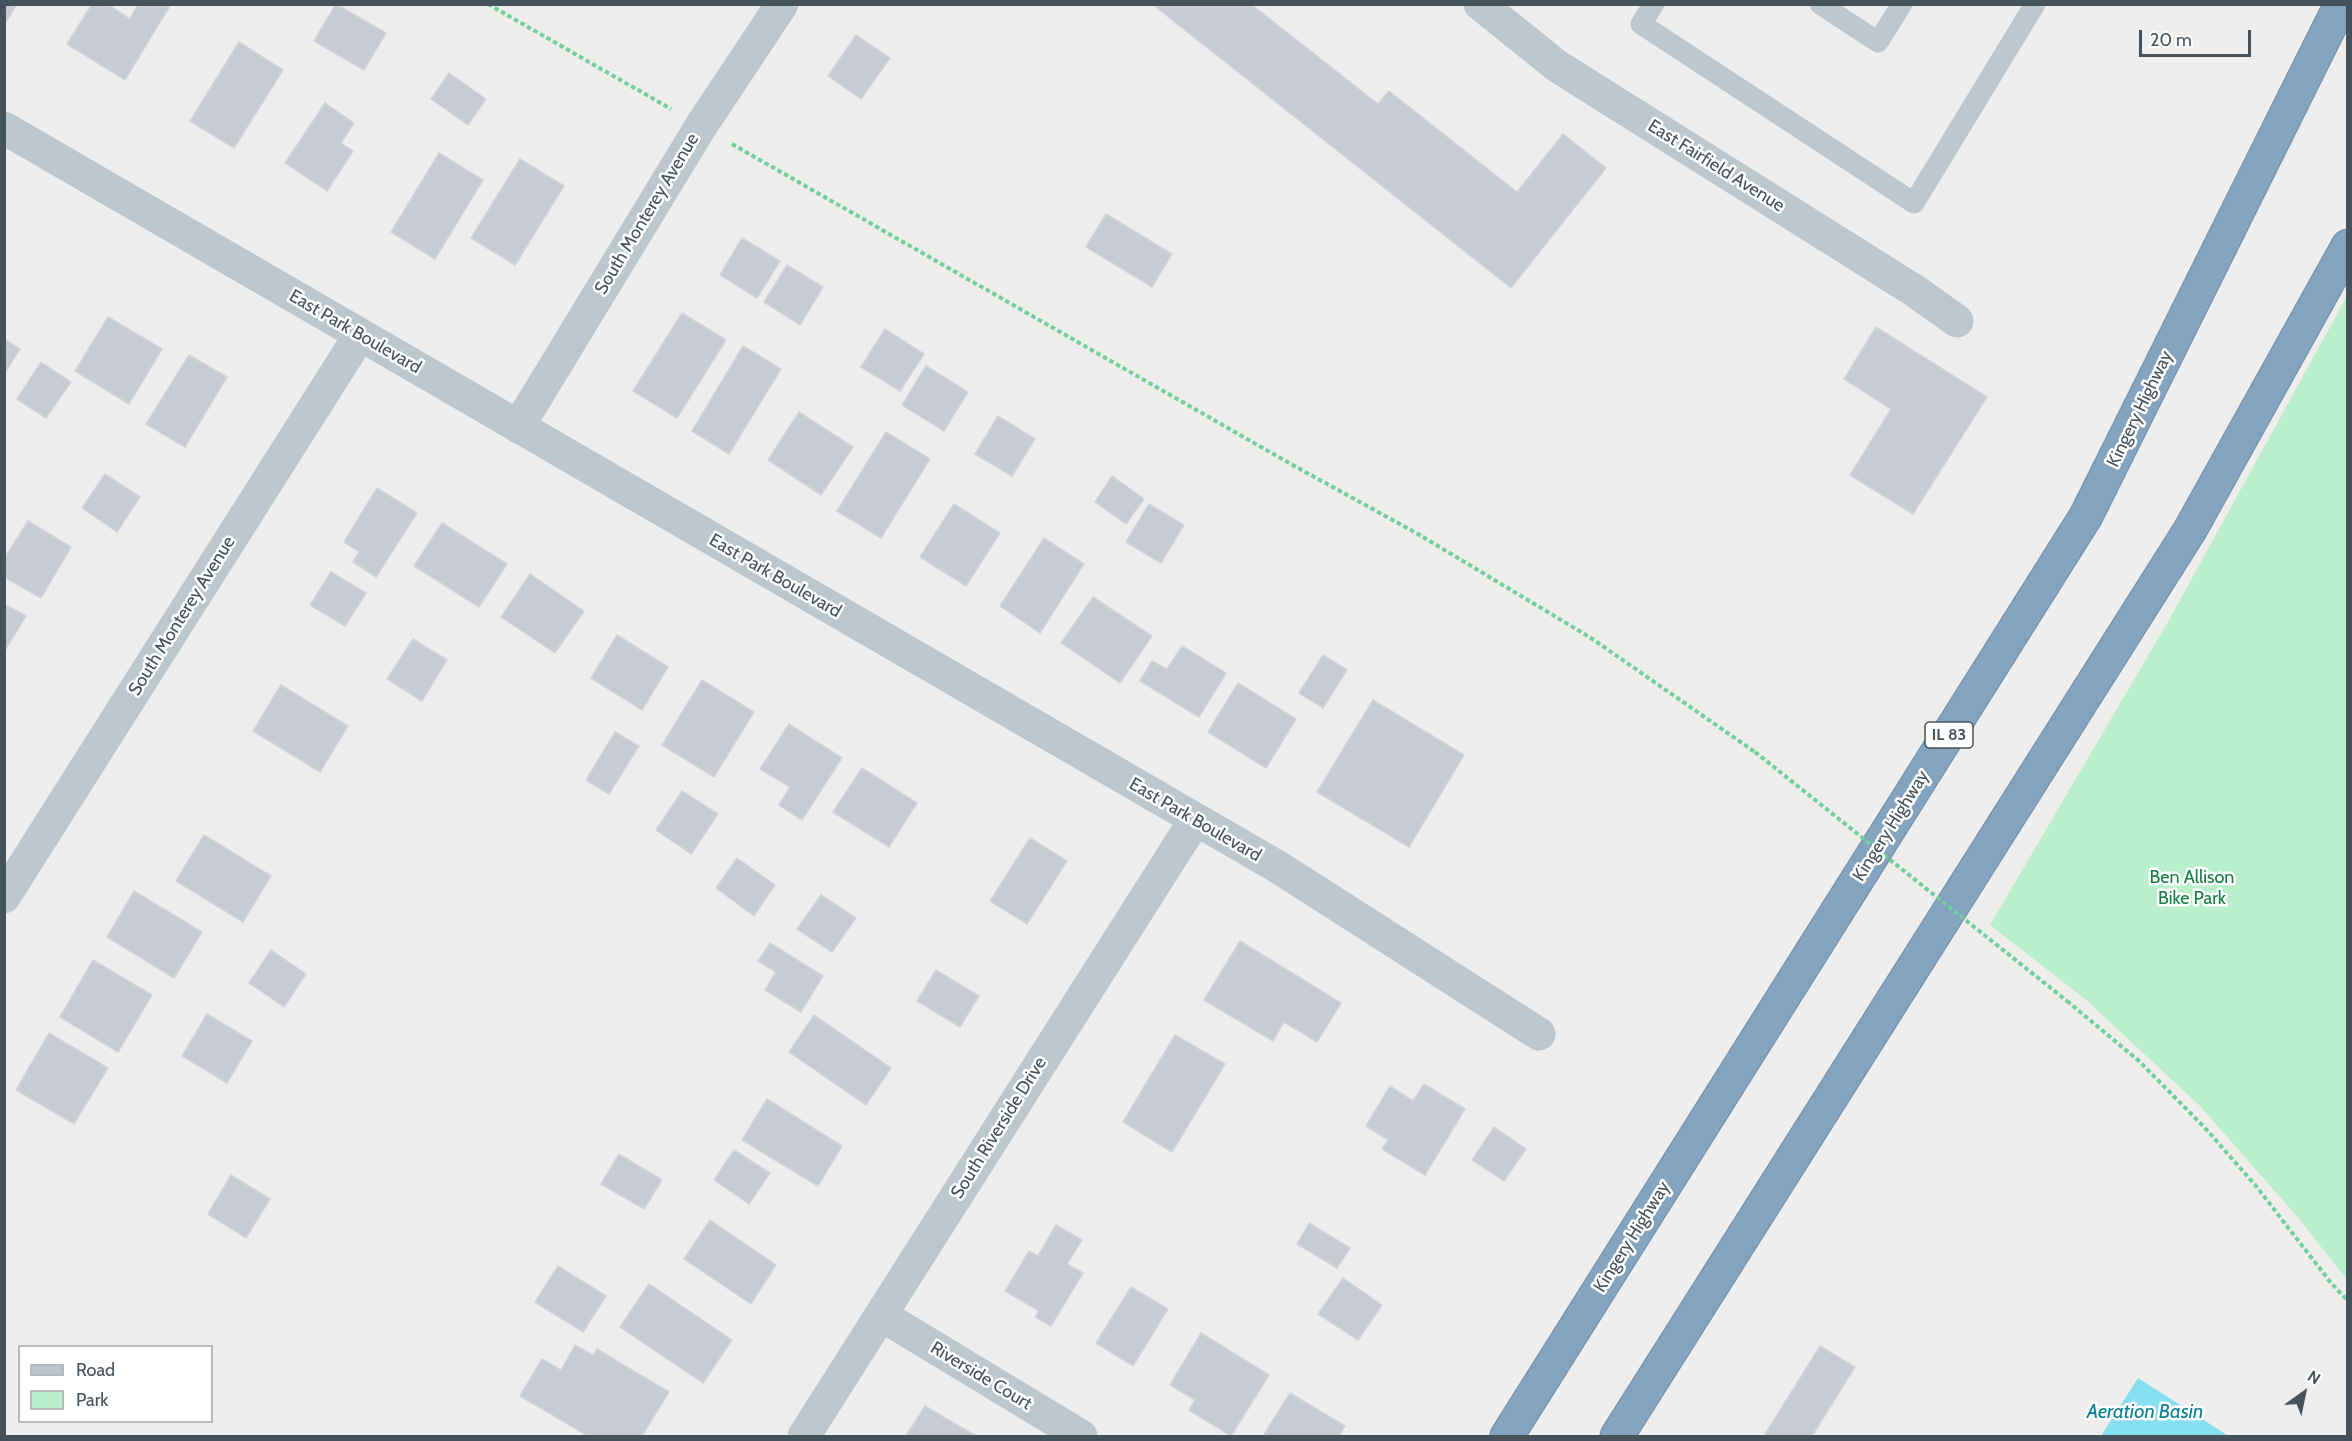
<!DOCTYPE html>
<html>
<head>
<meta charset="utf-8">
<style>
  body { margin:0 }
  #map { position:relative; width:2352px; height:1441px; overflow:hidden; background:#f0eded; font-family:Cabin,sans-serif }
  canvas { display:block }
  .frame { position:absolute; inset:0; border:6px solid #45525b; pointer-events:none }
  .legend { position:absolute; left:18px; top:1345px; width:195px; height:78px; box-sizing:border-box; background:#fff; border:2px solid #b5babd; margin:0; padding:8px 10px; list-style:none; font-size:18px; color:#45525b }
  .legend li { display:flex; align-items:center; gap:12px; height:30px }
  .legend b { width:30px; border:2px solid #b5babd }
  .north { position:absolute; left:2274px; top:1363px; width:60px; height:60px; -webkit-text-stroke:4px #fff; paint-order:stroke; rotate:33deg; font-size:16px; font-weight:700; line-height:24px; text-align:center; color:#45525b }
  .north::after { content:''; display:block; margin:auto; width:21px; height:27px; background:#45525b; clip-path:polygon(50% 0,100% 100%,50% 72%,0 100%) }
  .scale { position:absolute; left:2139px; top:30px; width:112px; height:27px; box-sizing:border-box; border:3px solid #45525b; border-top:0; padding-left:8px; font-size:18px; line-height:21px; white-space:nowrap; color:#45525b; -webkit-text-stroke:4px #fff; paint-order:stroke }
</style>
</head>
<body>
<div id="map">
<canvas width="2352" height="1441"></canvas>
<div class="frame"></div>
<ul class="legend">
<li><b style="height:8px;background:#bbc6cd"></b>Road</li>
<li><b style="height:16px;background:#b9f0cb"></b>Park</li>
</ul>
<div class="north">N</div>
<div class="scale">20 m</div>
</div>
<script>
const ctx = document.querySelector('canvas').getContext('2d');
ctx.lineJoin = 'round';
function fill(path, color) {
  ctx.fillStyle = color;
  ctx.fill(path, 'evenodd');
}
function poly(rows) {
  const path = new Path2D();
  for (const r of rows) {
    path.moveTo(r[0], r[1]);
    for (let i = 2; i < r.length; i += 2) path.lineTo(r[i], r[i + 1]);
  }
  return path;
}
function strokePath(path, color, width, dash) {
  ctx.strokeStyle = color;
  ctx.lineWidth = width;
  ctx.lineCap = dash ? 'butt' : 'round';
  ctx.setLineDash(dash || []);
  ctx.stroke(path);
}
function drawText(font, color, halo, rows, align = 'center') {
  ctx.font = font + ' Cabin,sans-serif';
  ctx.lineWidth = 5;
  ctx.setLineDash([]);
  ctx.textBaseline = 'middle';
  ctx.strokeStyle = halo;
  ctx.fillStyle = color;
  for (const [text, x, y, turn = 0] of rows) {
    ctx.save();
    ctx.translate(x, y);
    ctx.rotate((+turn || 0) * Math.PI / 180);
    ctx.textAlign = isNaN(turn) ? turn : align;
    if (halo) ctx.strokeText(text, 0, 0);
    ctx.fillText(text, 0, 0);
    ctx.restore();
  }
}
fill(poly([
  [2347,296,2347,1280,2300,1220,2200,1106,2085,999,1990,925,2169,620]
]), '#b9f0cb');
fill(poly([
  [2138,1378,2227,1435,2226,1436,2101,1436]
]), '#85dfee');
const building = poly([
  [4,4,17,4,6,22,4,21,4,4],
  [92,4,107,4,130,19,138,4,171,4,125,80,67,44,92,4],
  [336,4,386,33,364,70,314,41,336,4],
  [1152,4,1251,4,1378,104,1389,91,1517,192,1563,134,1606,168,1511,288,1152,4],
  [856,35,890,58,861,99,828,76,856,35],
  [239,42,283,70,234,148,190,121,239,42],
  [449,73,486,99,468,125,431,99,449,73],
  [325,103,354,123,341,143,353,151,327,191,285,163,325,103],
  [439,153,483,180,435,259,391,232,439,153],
  [520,159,564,186,515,265,471,238,520,159],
  [1106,214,1172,254,1152,287,1086,247,1106,214],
  [742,238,780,261,757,298,720,275,742,238],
  [787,265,823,287,800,325,764,302,787,265],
  [682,313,726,340,677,418,633,391,682,313],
  [108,317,162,349,129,404,75,371,108,317],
  [1876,327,1987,397,1913,514,1850,475,1891,409,1844,379,1876,327],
  [885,329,924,354,900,391,861,367,885,329],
  [4,339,20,349,4,374,4,339],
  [743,346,781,369,729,454,692,431,743,346],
  [189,355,227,377,185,447,146,424,189,355],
  [41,362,71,382,46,418,17,399,41,362],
  [926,366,968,392,944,431,902,405,926,366],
  [799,412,853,447,821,495,768,460,799,412],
  [998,416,1035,439,1012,476,975,454,998,416],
  [886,432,930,459,881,538,837,511,886,432],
  [105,474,140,497,117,532,82,508,105,474],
  [1112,476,1144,499,1126,524,1095,502,1112,476],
  [377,488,417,513,376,577,353,562,359,552,344,542,377,488],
  [954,504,1000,533,966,586,920,557,954,504],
  [1149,504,1184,525,1161,563,1126,542,1149,504],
  [28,521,71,547,41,598,4,577,4,559,28,521],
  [442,523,507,564,479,607,414,566,442,523],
  [1044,538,1084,564,1040,633,1000,606,1044,538],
  [331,572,366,593,345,626,310,605,331,572],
  [530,574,584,611,555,653,501,617,530,574],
  [1093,597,1152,636,1120,683,1061,643,1093,597],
  [4,604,26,616,4,652,4,604],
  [617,635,668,667,642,710,591,678,617,635],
  [413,639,447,660,422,701,387,679,413,639],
  [1182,646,1226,673,1199,717,1140,681,1152,661,1167,669,1182,646],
  [1323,655,1347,670,1323,708,1299,693,1323,655],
  [702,680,754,712,714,777,662,745,702,680],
  [1238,683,1296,719,1266,768,1208,732,1238,683],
  [281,685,348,726,320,772,253,731,281,685],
  [1373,700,1464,755,1409,847,1317,792,1373,700],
  [789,724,842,758,802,820,779,805,790,787,760,769,789,724],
  [615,732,639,746,609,794,586,780,615,732],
  [862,768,917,803,889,847,833,812,862,768],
  [682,791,718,814,691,854,656,830,682,791],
  [204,835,271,876,243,922,176,881,204,835],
  [1030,838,1067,861,1027,924,990,901,1030,838],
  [737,858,775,885,754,916,716,888,737,858],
  [134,891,202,932,174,978,107,937,134,891],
  [821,895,856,918,832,952,797,929,821,895],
  [1240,941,1341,1003,1317,1042,1284,1022,1273,1041,1204,1000,1240,941],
  [770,943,823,976,801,1012,765,990,776,972,758,961,770,943],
  [271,950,306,974,284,1007,249,983,271,950],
  [93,960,152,995,118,1052,60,1017,93,960],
  [936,970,979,996,960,1027,917,1001,936,970],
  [207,1014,252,1041,227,1083,182,1056,207,1014],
  [814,1015,891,1068,866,1105,789,1052,814,1015],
  [49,1033,108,1068,74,1124,16,1090,49,1033],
  [1175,1035,1225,1064,1172,1152,1123,1122,1175,1035],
  [1424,1084,1465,1109,1425,1175,1382,1149,1388,1140,1366,1126,1390,1086,1413,1101,1424,1084],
  [767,1099,842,1146,818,1186,742,1140,767,1099],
  [1494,1127,1526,1149,1504,1181,1472,1160,1494,1127],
  [734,1150,770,1173,749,1204,714,1180,734,1150],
  [619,1154,662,1180,644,1209,601,1184,619,1154],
  [231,1175,270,1199,246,1238,208,1214,231,1175],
  [710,1220,776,1265,751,1304,684,1259,710,1220],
  [1309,1223,1350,1248,1337,1268,1297,1244,1309,1223],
  [1056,1225,1082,1240,1067,1264,1083,1273,1051,1326,1035,1317,1039,1311,1005,1291,1029,1251,1038,1256,1056,1225],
  [558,1266,606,1296,583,1332,535,1302,558,1266],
  [1343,1278,1382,1305,1358,1340,1318,1314,1343,1278],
  [649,1284,732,1340,703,1383,620,1327,649,1284],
  [1131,1287,1168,1309,1133,1366,1096,1343,1131,1287],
  [1201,1333,1269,1375,1231,1436,1189,1410,1195,1400,1170,1385,1201,1333],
  [575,1345,593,1355,597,1349,669,1392,642,1436,588,1436,520,1396,542,1359,561,1370,575,1345],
  [1820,1346,1855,1367,1812,1436,1764,1436,1820,1346],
  [1290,1393,1345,1426,1339,1436,1263,1436,1290,1393],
  [925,1406,976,1436,906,1436,925,1406]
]);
fill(building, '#c7cad0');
strokePath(building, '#d1d4d9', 1.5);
const highway = poly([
  [1507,1436,2086,516,2341,4],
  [1617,1436,2190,530,2348,246]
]);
strokePath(highway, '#6e8eaa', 35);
strokePath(poly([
  [488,4,671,109],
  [732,144,1289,463,1418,534,1591,638,1755,752],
  [2067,1001,2139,1061,2206,1129,2256,1186,2331,1283,2348,1301]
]), '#70cf9b', 4, [4.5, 3]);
strokePath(poly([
  [1654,4,1641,24,1914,203,2035,4],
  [1820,4,1878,42,1902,4]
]), '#bbc6cd', 21);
strokePath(poly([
  [1480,4,1557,66,1915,291,1957,321],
  [4,128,1278,867,1539,1034],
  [518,427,701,126,782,4],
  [4,897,360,335],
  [881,1315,1081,1436],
  [804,1436,1195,820]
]), '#bbc6cd', 33);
strokePath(highway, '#83a3be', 33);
strokePath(poly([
  [1755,752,2067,1001]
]), '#70cf9b', 4, [4.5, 3]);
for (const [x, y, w] of [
  [1949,735,48]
]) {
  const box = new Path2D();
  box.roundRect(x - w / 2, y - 13, w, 26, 4.5);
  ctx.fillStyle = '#fff';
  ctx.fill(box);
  strokePath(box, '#45525b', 1.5);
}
drawText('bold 16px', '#45525b', null, [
  ["IL 83",1949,735]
]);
drawText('18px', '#45525b', '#fff', [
  ["East Fairfield Avenue",1716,166,32],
  ["South Monterey Avenue",647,214,-59],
  ["East Park Boulevard",355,332,30],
  ["Kingery Highway",2140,409,-64],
  ["East Park Boulevard",775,576,30],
  ["South Monterey Avenue",182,616,-58],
  ["East Park Boulevard",1195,820,30],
  ["Kingery Highway",1891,826,-58],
  ["South Riverside Drive",999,1128,-58],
  ["Kingery Highway",1632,1237,-58],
  ["Riverside Court",981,1376,31]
]);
drawText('18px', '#137f43', '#fff', [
  ["Ben Allison",2192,878],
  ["Bike Park",2192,899]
]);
drawText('italic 20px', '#088095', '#fff', [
  ["Aeration Basin",2145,1412]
]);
</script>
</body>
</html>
